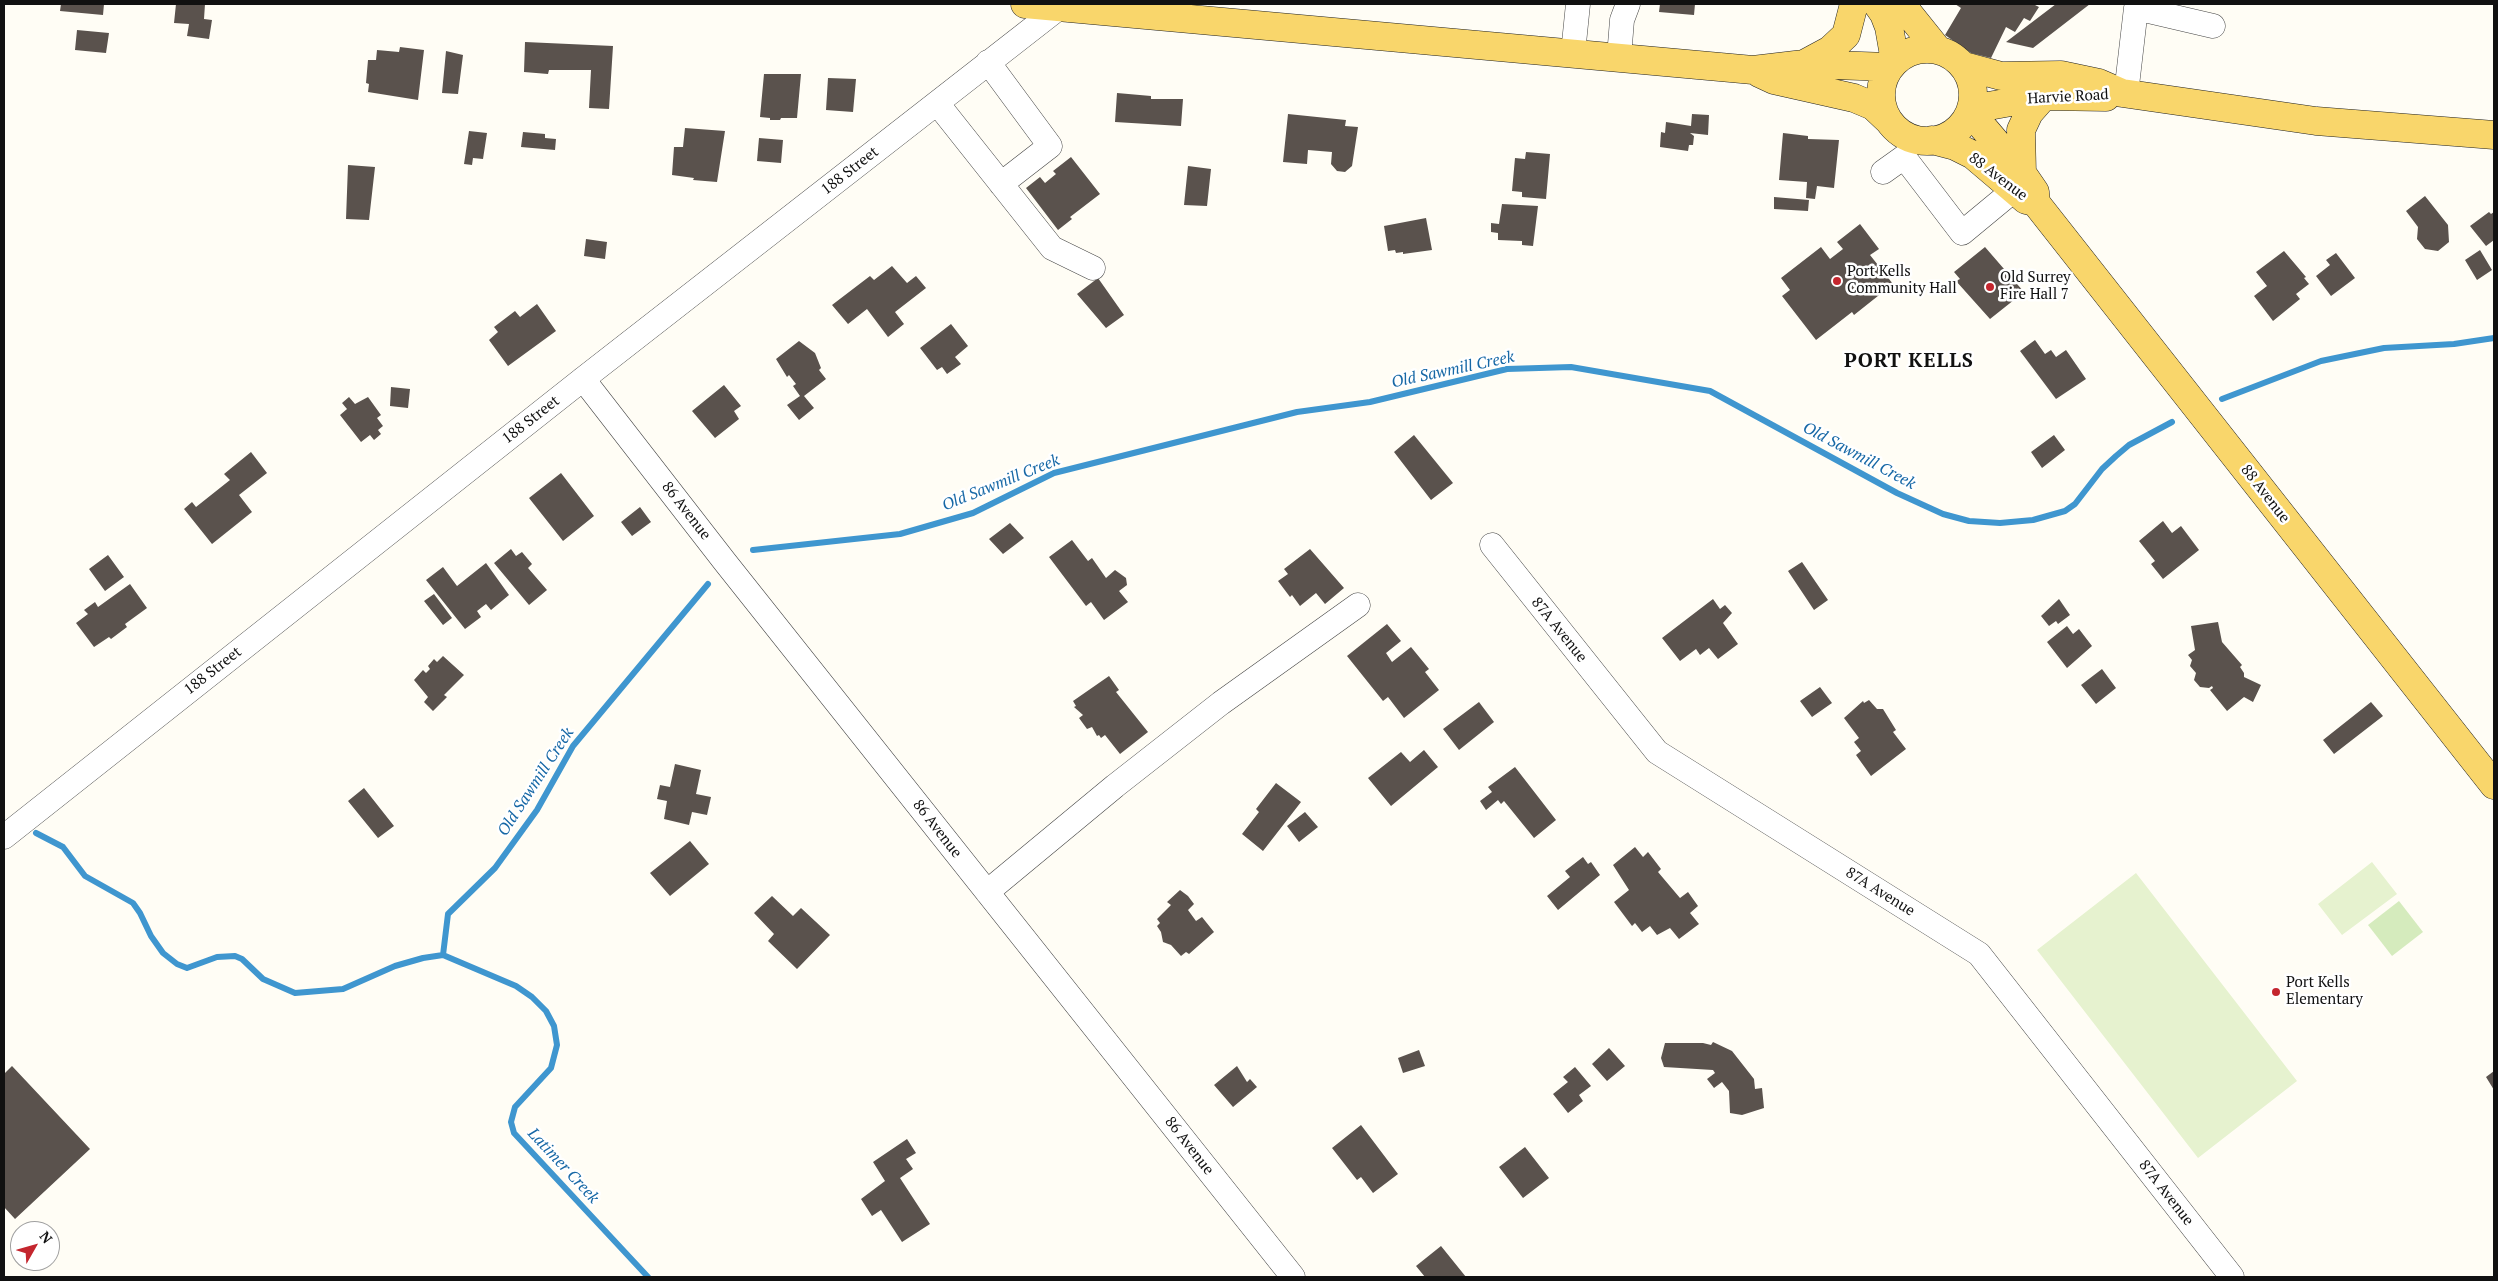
<!DOCTYPE html>
<html>
<head>
<meta charset="utf-8">
<style>
  body { margin:0 }
  #map { position:relative; width:2498px; height:1281px; overflow:hidden; background:#fffdf5; font-family:"PT Serif",serif }
  canvas { display:block }
  .frame { position:absolute; inset:0; border:5px solid #111; pointer-events:none }
  .north { position:absolute; left:10px; top:1221px; width:50px; height:50px; box-sizing:border-box; background:#fff; border:1px solid #a0a0a0; border-radius:50%; rotate:52deg; font-size:14px; font-weight:700; line-height:20px; text-align:center; color:#111 }
  .north::after { content:''; display:block; margin:auto; width:18px; height:22px; background:#c4262e; clip-path:polygon(50% 0,100% 100%,50% 72%,0 100%) }
</style>
</head>
<body>
<div id="map">
<canvas width="2498" height="1281"></canvas>
<div class="frame"></div>
<div class="north">N</div>
</div>
<script>
const ctx = document.querySelector('canvas').getContext('2d');
ctx.lineJoin = 'round';
function fill(path, color) {
  ctx.fillStyle = color;
  ctx.fill(path, 'evenodd');
}
function poly(rows) {
  const path = new Path2D();
  for (const r of rows) {
    if (r.length === 3) {
      path.moveTo(r[0] + r[2], r[1]);
      path.arc(r[0], r[1], r[2], 0, 2 * Math.PI);
      continue;
    }
    path.moveTo(r[0], r[1]);
    for (let i = 2; i < r.length; i += 2) path.lineTo(r[i], r[i + 1]);
  }
  return path;
}
function strokePath(path, color, width, dash) {
  ctx.strokeStyle = color;
  ctx.lineWidth = width;
  ctx.lineCap = dash ? 'butt' : 'round';
  ctx.setLineDash(dash || []);
  ctx.stroke(path);
}
function drawText(font, color, halo, rows, align = 'center') {
  ctx.font = font + ' "PT Serif",serif';
  ctx.lineWidth = 5;
  ctx.setLineDash([]);
  ctx.textBaseline = 'middle';
  ctx.strokeStyle = halo;
  ctx.fillStyle = color;
  for (const [text, x, y, turn = 0] of rows) {
    ctx.save();
    ctx.translate(x, y);
    ctx.rotate((+turn || 0) * Math.PI / 180);
    ctx.textAlign = isNaN(turn) ? turn : align;
    if (halo) ctx.strokeText(text, 0, 0);
    ctx.fillText(text, 0, 0);
    ctx.restore();
  }
}
fill(poly([
  [2399,901,2423,932,2392,956,2368,925]
]), '#d5ebbd');
fill(poly([
  [2372,862,2397,894,2342,935,2318,904],
  [2136,873,2297,1081,2198,1158,2037,950]
]), '#e6f2cf');
strokePath(poly([
  [2222,399,2321,361,2384,348,2454,344,2494,338],
  [753,550,900,534,973,513,1054,473,1297,412,1370,402,1507,369,1571,367,1710,391,1897,493,1943,514,1969,521,2000,523,2033,520,2065,511,2075,504,2102,469,2116,456,2129,445,2172,422],
  [36,833,63,847,85,876,133,903,140,913,151,936,163,953,177,964,187,968,217,957,235,956,242,959,263,979,295,993,343,989,395,966,423,958,443,955,516,986,532,997,546,1011,554,1026,557,1045,551,1068,515,1107,511,1122,514,1133,648,1277],
  [443,955,448,914,495,868,537,810,573,746,708,584]
]), '#3f96cf', 6);
fill(poly([
  [61,4,104,4,103,15,60,11],
  [176,4,205,4,204,19,212,20,209,39,187,36,189,24,174,23],
  [1660,4,1695,4,1694,15,1659,12],
  [1955,4,2033,4,2039,7,2030,21,2024,18,2015,32,2006,27,1991,58,1971,53,1945,35,1961,8],
  [2056,4,2090,4,2033,48,2006,42],
  [77,30,109,33,106,53,75,50],
  [525,42,613,46,609,109,589,108,591,70,549,70,548,74,524,72],
  [400,47,424,50,418,100,368,92,369,84,366,83,368,60,376,60,377,50,399,52],
  [446,51,463,55,458,94,442,93],
  [764,74,801,74,797,118,781,118,780,120,770,120,770,118,760,117],
  [828,78,856,79,853,112,826,110],
  [1117,93,1151,96,1151,99,1183,99,1181,126,1115,122],
  [1288,114,1346,120,1345,126,1358,127,1352,166,1345,172,1337,171,1331,164,1332,152,1308,150,1307,164,1283,162],
  [1692,114,1709,115,1708,135,1690,133,1694,136,1693,145,1689,145,1688,151,1660,147,1661,132,1665,133,1666,122,1691,126],
  [685,128,725,131,717,182,693,180,694,178,672,175,674,147,683,147],
  [469,131,487,133,483,159,473,158,472,165,464,164],
  [523,132,545,134,545,138,556,139,555,150,521,147],
  [1783,133,1808,136,1808,139,1839,140,1834,188,1817,186,1815,199,1806,198,1807,182,1779,180],
  [759,138,783,140,781,163,757,161],
  [1526,152,1550,154,1546,199,1522,197,1522,192,1512,191,1515,158,1525,159],
  [1071,157,1100,194,1070,217,1072,219,1058,230,1026,188,1040,177,1045,183,1056,174,1053,171],
  [348,165,375,167,369,220,346,219],
  [1188,166,1211,169,1207,206,1184,205],
  [2425,196,2448,225,2449,242,2438,251,2425,249,2417,239,2418,227,2406,211],
  [1774,197,1809,200,1808,211,1774,209],
  [1502,204,1538,206,1533,246,1522,245,1522,241,1498,240,1498,233,1491,232,1491,223,1499,224],
  [2489,212,2491,214,2494,212,2494,240,2486,246,2470,226],
  [1426,218,1432,250,1403,254,1403,252,1396,253,1395,250,1388,251,1384,226],
  [1860,224,1879,249,1870,255,1893,284,1854,315,1852,312,1816,340,1782,296,1790,290,1781,278,1821,247,1830,259,1843,249,1837,242],
  [586,239,607,242,605,259,584,256],
  [1985,247,2024,292,1990,319,1956,281,1960,279,1954,272],
  [2480,250,2492,270,2477,280,2465,260],
  [2284,251,2306,277,2304,278,2309,284,2296,294,2300,299,2273,321,2254,296,2267,286,2256,272],
  [2336,253,2355,278,2331,296,2316,276,2330,265,2326,260],
  [892,266,907,283,916,276,926,288,895,312,904,324,888,337,867,309,848,324,832,305,870,276,874,280],
  [1098,278,1124,315,1106,328,1077,294],
  [537,304,556,331,508,366,489,340,498,332,494,327,515,311,520,317],
  [951,324,968,346,955,357,961,364,947,374,942,367,937,370,920,348],
  [2035,340,2045,354,2051,350,2056,357,2066,350,2086,379,2056,399,2020,351],
  [799,341,815,353,821,368,819,370,826,379,804,396,814,408,799,420,787,405,800,396,793,386,796,384,789,375,787,377,776,359],
  [724,385,741,406,734,411,739,419,715,438,692,411],
  [391,387,410,389,408,408,390,406],
  [349,397,355,404,368,397,381,415,377,418,383,426,378,430,381,434,374,440,370,435,361,442,340,415,347,409,342,403],
  [1414,435,1453,483,1431,500,1394,452],
  [2054,435,2065,450,2042,468,2031,452],
  [251,452,267,473,239,495,252,512,212,544,184,509,192,502,196,507,230,480,224,474],
  [561,473,594,516,563,541,529,498],
  [640,507,651,522,632,536,621,522],
  [2163,521,2172,533,2181,526,2199,550,2163,579,2151,564,2155,561,2139,541],
  [1010,523,1024,538,1003,554,989,539],
  [1072,540,1088,561,1092,558,1106,578,1115,570,1126,578,1127,585,1119,591,1128,602,1104,620,1091,602,1086,606,1049,557],
  [511,549,516,556,522,552,532,564,528,568,547,590,529,605,494,563],
  [1310,549,1344,588,1325,604,1316,593,1300,606,1292,595,1290,597,1278,581,1288,574,1284,569],
  [108,555,124,577,105,591,89,569],
  [1802,562,1828,600,1814,610,1788,571],
  [486,563,509,595,491,610,486,604,477,611,481,617,465,629,426,580,443,567,457,586],
  [130,584,147,608,125,624,127,627,111,639,109,637,94,647,76,623,88,614,84,610,95,602,98,607],
  [434,594,452,618,443,625,424,601],
  [1713,599,1720,609,1725,605,1732,613,1723,623,1738,644,1718,659,1709,648,1700,655,1696,649,1680,661,1662,638],
  [2059,599,2070,615,2058,624,2056,621,2049,626,2041,616],
  [2218,622,2222,642,2242,665,2240,667,2244,673,2244,677,2261,685,2253,702,2244,697,2227,711,2210,690,2213,688,2212,686,2209,688,2200,687,2194,680,2196,673,2190,666,2192,660,2188,655,2195,650,2191,626],
  [1387,624,1401,641,1386,653,1392,662,1411,647,1429,669,1425,672,1439,690,1404,718,1388,697,1383,701,1347,656],
  [2067,626,2073,634,2079,629,2092,646,2067,668,2047,642],
  [443,656,464,675,444,695,447,697,433,711,424,702,428,697,414,680,423,670,426,673,430,669,428,666,434,659,437,662],
  [2102,669,2116,688,2096,704,2081,685],
  [1109,676,1119,690,1116,692,1148,732,1120,754,1105,735,1101,738,1099,735,1097,736,1092,727,1087,729,1079,718,1083,715,1074,707,1076,706,1073,701],
  [1820,687,1832,703,1812,717,1800,701],
  [1869,700,1877,709,1883,709,1896,730,1893,732,1906,749,1871,776,1856,755,1861,751,1854,742,1859,738,1844,718,1863,701,1864,703],
  [1479,702,1494,722,1459,750,1443,729],
  [2371,702,2383,716,2334,754,2323,740],
  [1424,750,1438,767,1391,806,1368,778,1401,752,1410,762],
  [675,764,701,770,696,794,711,797,707,815,692,812,689,825,664,819,667,801,657,799,660,785,670,787],
  [1515,767,1556,820,1534,838,1504,801,1501,804,1498,800,1486,810,1480,801,1492,792,1488,787],
  [1276,783,1301,802,1263,851,1242,834,1259,812,1256,809],
  [364,788,394,826,378,838,348,801],
  [1305,812,1318,827,1299,842,1287,826],
  [690,841,709,864,670,896,650,873],
  [1635,847,1643,857,1648,852,1661,869,1658,872,1680,898,1688,892,1698,906,1690,913,1699,924,1679,939,1670,928,1657,935,1650,926,1642,932,1635,923,1632,926,1614,902,1629,890,1613,865],
  [1583,857,1588,864,1591,862,1600,875,1558,910,1547,896,1570,877,1565,871],
  [1180,890,1188,896,1194,904,1188,910,1196,921,1202,917,1214,932,1189,954,1186,952,1181,956,1171,945,1163,942,1161,932,1157,926,1160,923,1157,919,1171,905,1167,902],
  [772,896,793,916,801,908,830,935,797,969,768,941,774,934,754,913],
  [1713,1042,1732,1051,1754,1079,1755,1089,1762,1088,1764,1108,1742,1115,1730,1113,1729,1091,1722,1082,1714,1088,1707,1079,1715,1073,1713,1070,1664,1067,1661,1058,1665,1043,1703,1043,1711,1045],
  [1609,1048,1625,1066,1607,1081,1592,1064],
  [1419,1050,1425,1066,1403,1073,1398,1058],
  [12,1066,90,1149,15,1219,4,1207,4,1074],
  [1237,1066,1247,1082,1250,1079,1257,1087,1233,1107,1214,1085],
  [1575,1067,1591,1086,1579,1095,1583,1101,1568,1113,1553,1094,1568,1082,1563,1077],
  [2494,1071,2494,1090,2486,1077],
  [1361,1125,1398,1174,1373,1193,1361,1177,1357,1180,1332,1148],
  [907,1139,916,1153,906,1159,913,1169,900,1178,930,1224,902,1242,881,1210,872,1216,861,1199,885,1181,873,1162],
  [1525,1147,1549,1178,1523,1198,1499,1167],
  [1441,1246,1466,1277,1425,1277,1416,1266]
]), '#5a524d');
const minor = poly([
  [1573,53,1578,4],
  [1619,57,1622,20,1628,4],
  [988,62,1050,146,1001,184],
  [2126,94,2136,8,2213,26],
  [937,103,1052,248,1093,268],
  [1883,172,1904,157,1962,233,2014,190],
  [583,379,725,562,1293,1277],
  [1492,545,1657,752,1979,954,2232,1277],
  [4,837,583,379,1060,7],
  [987,892,1115,786,1221,703,1358,605]
]);
const major = poly([
  [1025,4,1753,70,1804,64,1889,67],
  [1877,4,1884,14,1889,27,1895,61],
  [1901,4,1938,50],
  [1927,95,46],
  [1804,64,1830,50,1846,35,1854,4],
  [1964,66,2001,76,2061,75,2099,83,2122,93,2316,121,2494,135],
  [1759,73,1774,80,1854,98,1873,106,1889,121],
  [1972,109,2044,96,2106,97],
  [1971,113,2022,173,2035,192,2036,203,2494,785],
  [1932,140,1955,146,1973,155,2026,200,2034,202],
  [2022,173,2021,130,2029,113,2044,96]
]);
strokePath(minor, '#444', 25);
strokePath(major, '#222', 29);
strokePath(minor, '#fff', 24);
strokePath(major, '#f9d66b', 28);
for (const [x, y, r, color] of [
  [1837,281,5,"#c4262e"],
  [1990,287,5,"#c4262e"],
  [2276,992,5,"#c4262e"]
]) {
  const dot = new Path2D();
  dot.arc(x, y, r, 0, 2 * Math.PI);
  ctx.fillStyle = color;
  ctx.fill(dot);
  strokePath(dot, '#fff', 2);
}
drawText('15px', '#111', '#fff', [
  ["Harvie Road",2068,97,-3],
  ["188 Street",850,171,-38],
  ["88 Avenue",1998,177,37],
  ["188 Street",531,420,-38],
  ["88 Avenue",2265,494,52],
  ["86 Avenue",686,511,52],
  ["87A Avenue",1559,630,51],
  ["188 Street",213,671,-38],
  ["86 Avenue",937,829,52],
  ["87A Avenue",1880,892,32],
  ["86 Avenue",1189,1146,52],
  ["87A Avenue",2166,1193,52]
]);
drawText('15px', '#111', '#fff', [
  ["Port Kells",1847,272],
  ["Community Hall",1847,289],
  ["Old Surrey",2000,278],
  ["Fire Hall 7",2000,295],
  ["Port Kells",2286,983],
  ["Elementary",2286,1000]
], 'left');
drawText('italic 16px', '#1768a6', '#fff', [
  ["Old Sawmill Creek",1453,370,-12],
  ["Old Sawmill Creek",1859,456,28],
  ["Old Sawmill Creek",1001,483,-22],
  ["Old Sawmill Creek",536,782,-57],
  ["Latimer Creek",563,1166,47]
]);
ctx.letterSpacing = '1px';
drawText('bold 20px', '#111', '#fff', [
  ["PORT KELLS",1909,361]
]);
ctx.letterSpacing = '0px';
</script>
</body>
</html>
